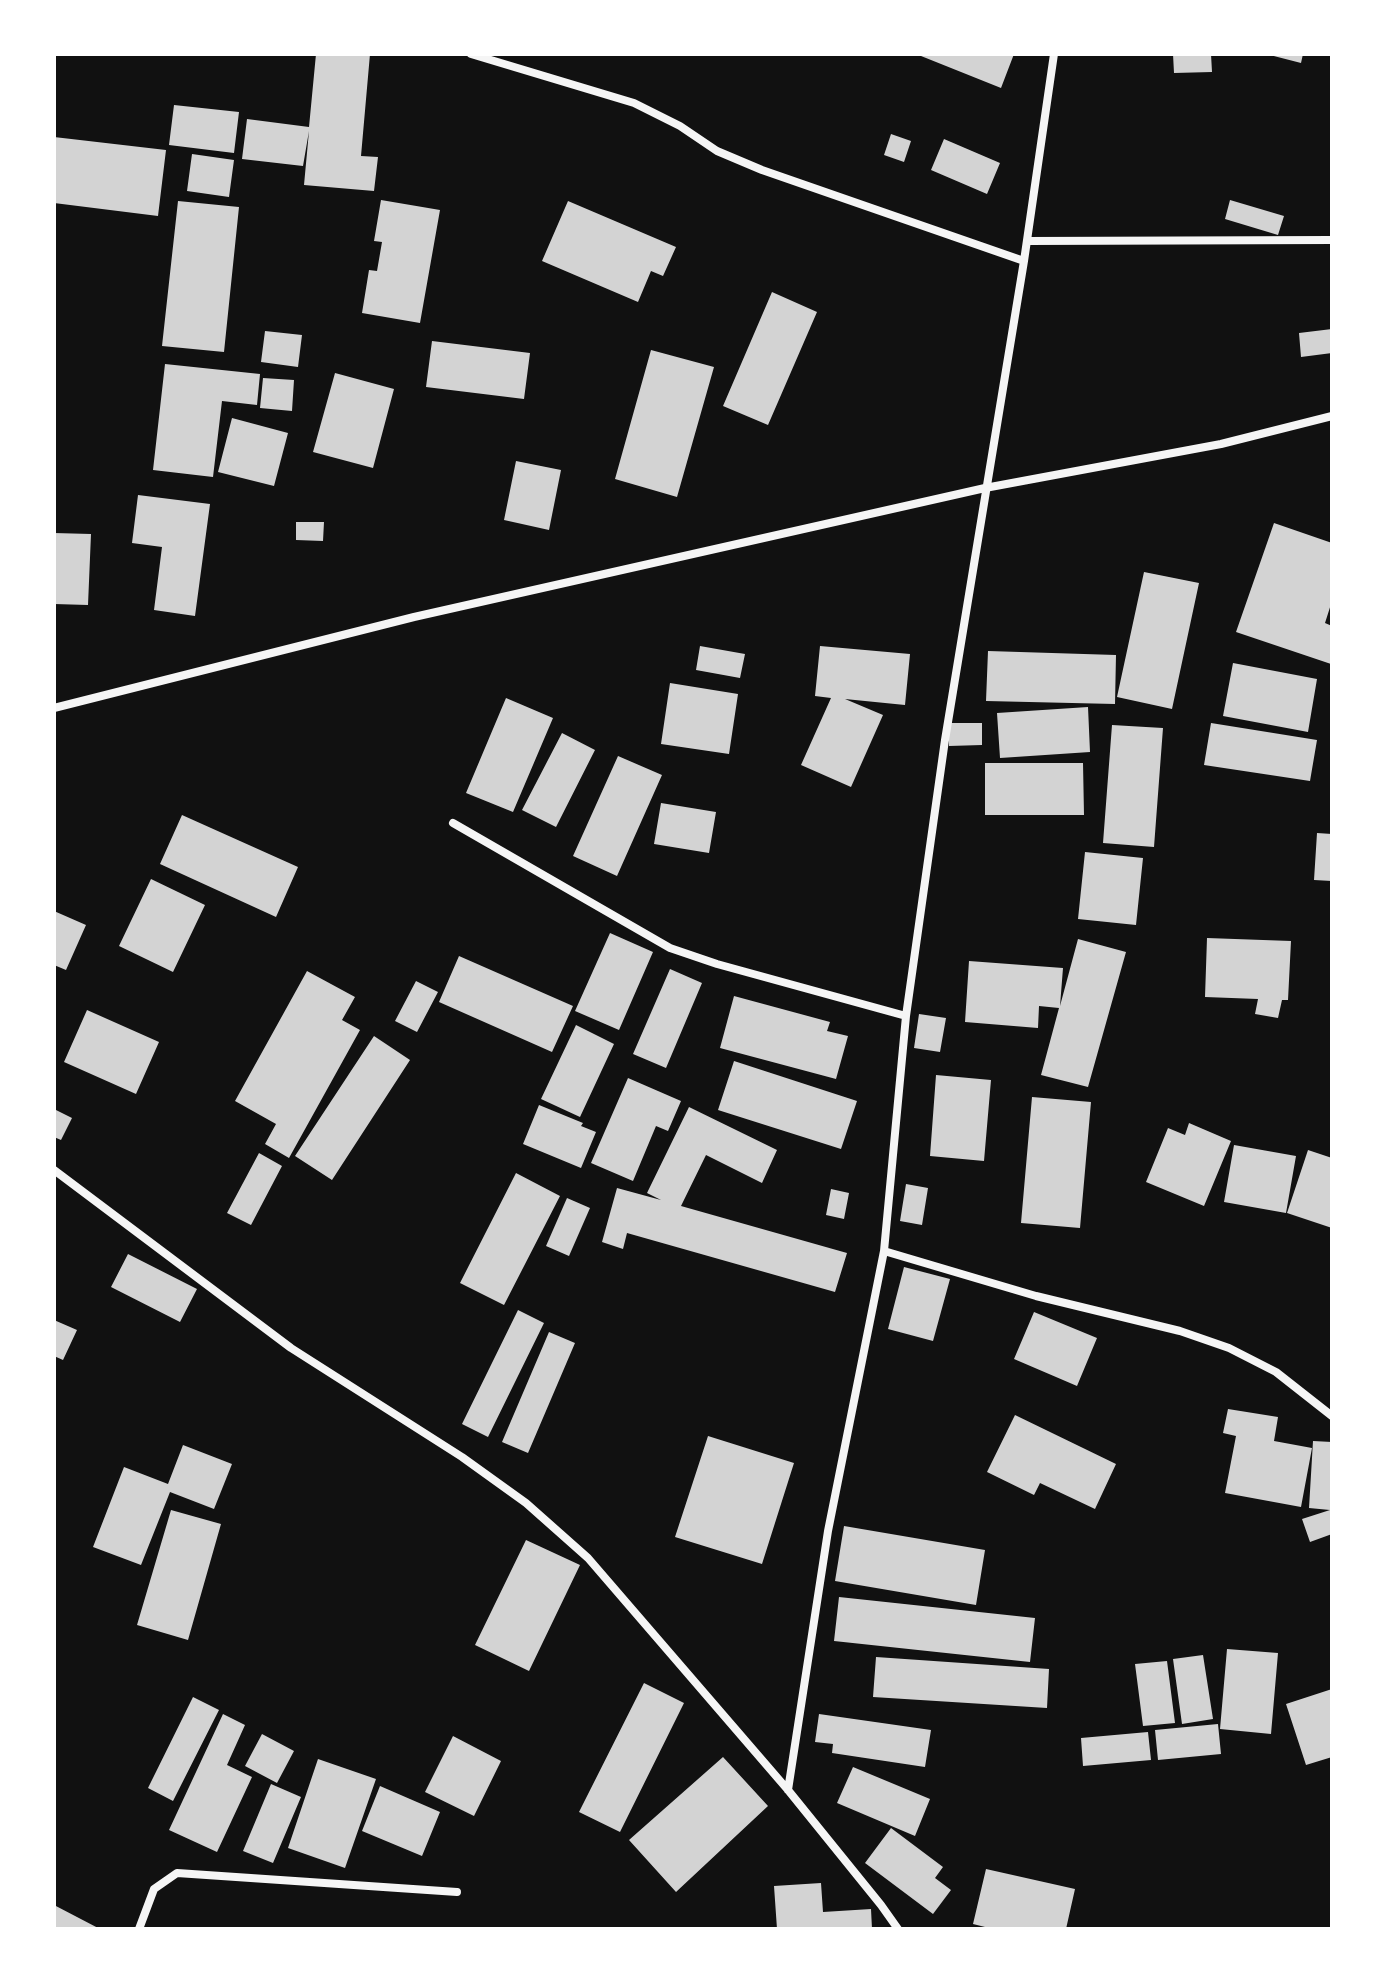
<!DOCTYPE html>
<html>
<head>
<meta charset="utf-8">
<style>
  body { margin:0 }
  #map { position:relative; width:1386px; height:1983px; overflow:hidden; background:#111; font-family:"Varela Round",sans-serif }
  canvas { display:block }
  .frame { position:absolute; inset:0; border:56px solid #fff; pointer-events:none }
</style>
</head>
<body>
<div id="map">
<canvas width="1386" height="1983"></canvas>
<div class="frame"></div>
</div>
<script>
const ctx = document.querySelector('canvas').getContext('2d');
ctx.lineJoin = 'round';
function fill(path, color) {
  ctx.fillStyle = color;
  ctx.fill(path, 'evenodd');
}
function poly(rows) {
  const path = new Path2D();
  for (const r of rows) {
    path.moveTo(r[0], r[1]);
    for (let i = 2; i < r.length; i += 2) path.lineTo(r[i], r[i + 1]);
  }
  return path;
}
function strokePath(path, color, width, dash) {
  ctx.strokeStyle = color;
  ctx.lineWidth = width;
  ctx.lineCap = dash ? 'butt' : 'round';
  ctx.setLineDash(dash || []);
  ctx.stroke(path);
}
fill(poly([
  [316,54,370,54,361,156,378,157,374,191,304,185,309,131,303,166,242,159,247,119,309,127],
  [916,54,1014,54,1001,88],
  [1173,54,1211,54,1212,72,1174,73],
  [1266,54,1303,54,1301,63],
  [174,105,239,112,234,153,169,145],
  [891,134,911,141,904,162,884,155],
  [54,137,166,150,158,216,54,203],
  [944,139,1000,163,987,194,931,170],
  [192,154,234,160,229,197,187,191],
  [381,200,440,210,420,323,362,313,369,270,377,271,382,242,374,241],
  [1230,200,1284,216,1278,235,1225,219],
  [178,201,239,207,224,352,162,346],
  [568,201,676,247,663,276,651,271,638,302,542,261],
  [772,292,817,312,768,425,723,406],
  [1332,329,1332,353,1301,357,1299,333],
  [265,331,302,335,298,367,261,362],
  [432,341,530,353,524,399,426,387],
  [651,350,714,367,677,497,615,479],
  [165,364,260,374,257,405,222,401,213,477,153,470],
  [335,373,394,389,373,468,313,452],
  [263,378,294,380,292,411,260,408],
  [232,418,288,433,274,486,218,472],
  [516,461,561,470,549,530,504,520],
  [138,495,210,504,195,616,154,610,162,547,132,543],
  [296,522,324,522,323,541,296,540],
  [1274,523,1332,543,1332,601,1325,623,1332,626,1331,664,1236,632],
  [54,533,91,534,88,605,54,604],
  [1144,572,1199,583,1172,709,1117,697],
  [700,646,745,654,740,678,696,670],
  [820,646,910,654,905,705,845,699,883,715,851,787,801,765,831,698,815,696],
  [988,651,1116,655,1115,704,986,701],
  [1233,663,1317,679,1308,732,1223,716],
  [670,683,738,694,729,754,661,744],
  [506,698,553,718,513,812,466,793],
  [1088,707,1090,752,1000,758,997,713],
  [949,723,982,723,982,745,949,746],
  [1211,723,1317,740,1310,781,1204,765],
  [1112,725,1163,728,1154,847,1103,843],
  [562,733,595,750,556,827,522,810],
  [618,756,662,775,617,876,573,856],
  [985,763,1083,763,1084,815,985,815],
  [661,803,716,812,709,853,654,844],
  [182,815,298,867,276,917,160,864],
  [1317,833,1332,834,1332,881,1314,880],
  [1085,852,1143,858,1136,925,1078,919],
  [151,879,205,905,173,972,119,946],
  [54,911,86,925,66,970,54,965],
  [610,933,653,952,619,1030,575,1011],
  [1207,938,1291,941,1288,1000,1282,1000,1278,1018,1255,1014,1258,999,1205,997],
  [1078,939,1126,952,1088,1087,1041,1075,1059,1008,1039,1006,1038,1028,965,1022,969,961,1063,968,1060,1006],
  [459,956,573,1006,552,1052,439,1002],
  [670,969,702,983,666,1068,633,1054],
  [307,971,355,997,342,1020,360,1030,289,1158,265,1144,276,1124,235,1101],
  [416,981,438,992,417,1032,395,1021],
  [734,996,830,1022,827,1031,848,1036,836,1079,720,1048],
  [87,1010,159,1042,136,1094,64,1062],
  [919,1014,946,1018,940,1052,914,1048],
  [576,1025,614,1044,580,1117,541,1099],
  [374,1036,410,1060,332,1180,295,1156],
  [734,1061,857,1101,841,1149,718,1110],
  [936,1075,991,1080,984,1161,930,1156],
  [628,1078,681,1101,668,1131,656,1126,633,1181,591,1163],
  [1032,1097,1091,1102,1080,1228,1021,1223],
  [539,1105,583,1123,581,1126,596,1132,581,1168,523,1144],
  [689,1107,777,1150,762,1183,706,1155,681,1206,847,1253,835,1292,627,1233,623,1249,602,1242,617,1188,661,1200,647,1193],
  [54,1109,72,1118,61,1140,54,1137],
  [1189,1123,1231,1141,1204,1206,1146,1182,1168,1128,1185,1135],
  [1234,1145,1296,1156,1286,1213,1224,1202],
  [1308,1150,1332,1158,1332,1228,1287,1213],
  [259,1153,282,1166,251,1225,227,1213],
  [516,1173,560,1196,504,1305,460,1283],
  [906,1184,928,1188,922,1225,900,1221],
  [831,1189,849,1193,844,1219,826,1215],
  [567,1198,590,1208,569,1256,546,1246],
  [128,1254,197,1289,180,1322,111,1287],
  [904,1267,950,1279,933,1341,888,1329],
  [518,1310,544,1323,488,1437,462,1424],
  [1034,1312,1097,1338,1077,1386,1014,1359],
  [54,1320,77,1330,63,1360,54,1356],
  [549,1332,575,1343,528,1453,502,1442],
  [1228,1409,1278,1417,1274,1441,1312,1448,1301,1507,1225,1493,1236,1436,1223,1433],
  [1015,1415,1116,1464,1095,1509,1040,1483,1034,1495,987,1472],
  [708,1436,794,1463,762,1564,675,1537],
  [1313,1441,1332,1442,1330,1510,1332,1509,1332,1534,1310,1542,1302,1519,1330,1510,1309,1508],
  [183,1445,232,1464,214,1509,170,1492,141,1565,93,1547,124,1467,168,1484],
  [171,1510,221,1524,188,1640,137,1625],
  [844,1526,985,1550,976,1605,835,1581],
  [526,1540,580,1565,529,1671,475,1645],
  [839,1597,1035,1618,1030,1662,834,1641],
  [1227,1649,1278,1653,1271,1734,1220,1729],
  [1203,1655,1213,1719,1182,1724,1173,1659],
  [876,1657,1049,1669,1047,1708,873,1697],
  [1167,1661,1175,1723,1143,1726,1135,1664],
  [644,1683,684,1703,620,1832,579,1812],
  [1332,1689,1332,1757,1306,1765,1286,1704],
  [193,1697,219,1710,173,1801,148,1788],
  [223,1714,245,1725,227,1765,252,1777,217,1852,169,1830],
  [819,1714,931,1730,925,1767,832,1753,833,1744,815,1742],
  [1218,1724,1221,1754,1158,1760,1155,1730],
  [1148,1732,1151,1760,1083,1766,1081,1738],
  [262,1734,294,1751,277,1783,245,1766],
  [453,1736,501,1761,474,1816,425,1792],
  [723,1757,768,1806,676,1892,629,1840],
  [318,1759,376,1779,345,1868,288,1848],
  [853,1767,930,1799,915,1836,837,1803],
  [271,1784,301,1797,273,1863,243,1851],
  [380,1786,440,1812,422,1856,362,1831],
  [891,1828,943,1867,935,1878,951,1890,933,1914,865,1863],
  [986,1869,1075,1889,1066,1929,993,1929,973,1924],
  [821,1883,823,1912,871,1909,872,1929,777,1929,774,1886],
  [54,1905,100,1929,54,1929]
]), '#d3d3d3');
strokePath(poly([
  [471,54,634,103,680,126,717,151,762,170,1024,261],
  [1027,241,1332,240],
  [54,708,414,617,985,488,1221,444,1332,416],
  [453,823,670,948,717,964,906,1016],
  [54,1170,291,1348,462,1457,526,1503,588,1558,788,1790,881,1905,898,1929],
  [884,1251,1036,1296,1180,1331,1229,1348,1276,1372,1332,1416],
  [788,1790,828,1531,884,1251,906,1016,945,740,1024,261,1054,54],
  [139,1929,154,1889,177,1873,457,1892]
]), '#f5f5f5', 8);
</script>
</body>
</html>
